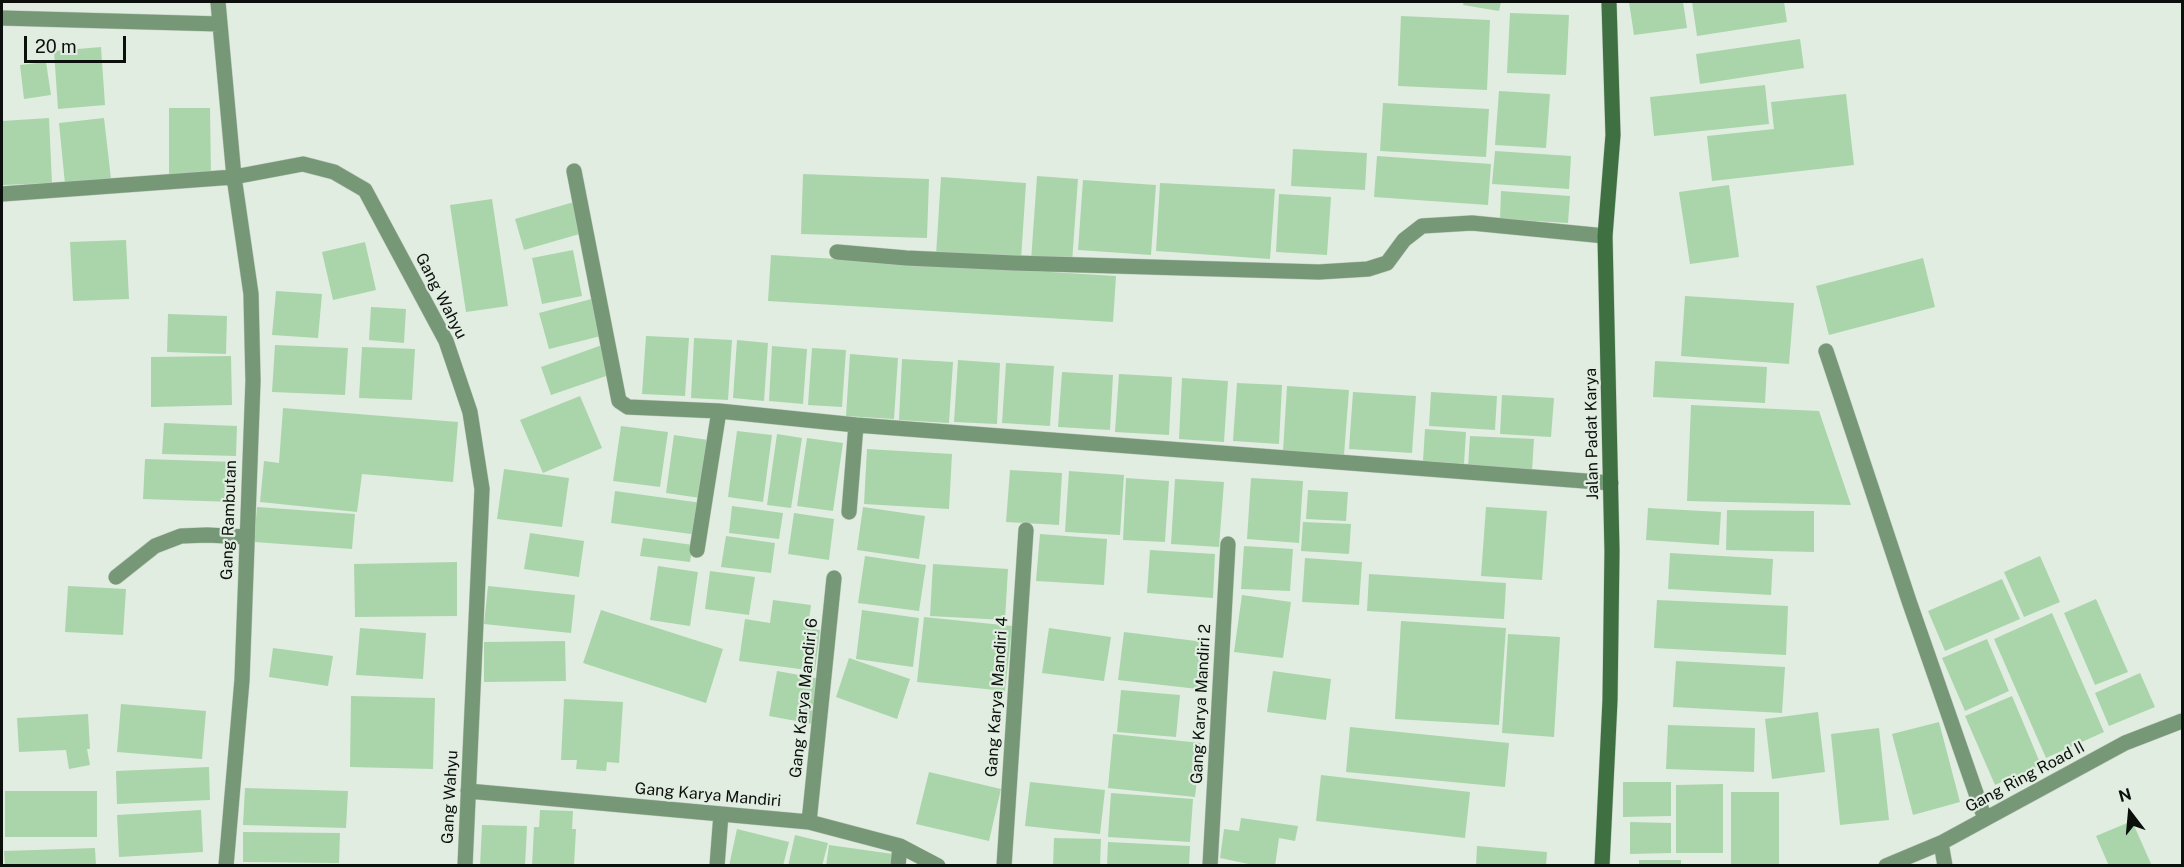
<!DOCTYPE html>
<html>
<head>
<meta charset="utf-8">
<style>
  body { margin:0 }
  #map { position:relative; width:2184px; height:867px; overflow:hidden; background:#e1ede1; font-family:"Public Sans",sans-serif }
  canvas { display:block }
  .frame { position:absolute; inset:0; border:3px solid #0c100c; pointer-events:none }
  .north { position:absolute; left:2100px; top:783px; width:60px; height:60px; -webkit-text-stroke:4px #e1ede1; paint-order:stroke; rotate:344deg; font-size:16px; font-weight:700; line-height:24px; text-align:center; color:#0c100c }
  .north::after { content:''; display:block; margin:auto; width:21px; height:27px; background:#0c100c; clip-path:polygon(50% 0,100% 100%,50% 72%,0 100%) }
  .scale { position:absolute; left:24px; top:36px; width:102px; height:27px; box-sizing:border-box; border:3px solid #0c100c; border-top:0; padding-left:8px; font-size:18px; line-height:21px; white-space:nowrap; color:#0c100c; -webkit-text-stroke:4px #e1ede1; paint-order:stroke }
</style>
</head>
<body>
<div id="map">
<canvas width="2184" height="867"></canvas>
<div class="frame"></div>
<div class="north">N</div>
<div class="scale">20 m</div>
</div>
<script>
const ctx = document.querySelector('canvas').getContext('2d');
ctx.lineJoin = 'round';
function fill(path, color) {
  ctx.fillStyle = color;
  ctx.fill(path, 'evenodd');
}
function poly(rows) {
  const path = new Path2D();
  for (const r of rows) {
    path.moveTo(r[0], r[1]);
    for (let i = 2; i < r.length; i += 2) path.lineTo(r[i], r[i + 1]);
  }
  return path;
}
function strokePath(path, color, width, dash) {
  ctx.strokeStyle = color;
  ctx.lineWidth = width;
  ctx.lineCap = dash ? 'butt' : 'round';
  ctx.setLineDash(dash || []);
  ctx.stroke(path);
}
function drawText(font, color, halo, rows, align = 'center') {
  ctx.font = font + ' "Public Sans",sans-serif';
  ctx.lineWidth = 4.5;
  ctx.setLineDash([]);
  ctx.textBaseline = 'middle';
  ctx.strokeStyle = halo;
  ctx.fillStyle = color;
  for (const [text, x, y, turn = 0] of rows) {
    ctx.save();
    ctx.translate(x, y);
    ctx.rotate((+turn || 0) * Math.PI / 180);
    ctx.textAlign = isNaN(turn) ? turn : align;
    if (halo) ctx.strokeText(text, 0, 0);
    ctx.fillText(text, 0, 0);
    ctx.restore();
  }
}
fill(poly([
  [1464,2,1501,2,1499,11,1463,5],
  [1629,2,1683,2,1687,28,1634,35],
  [1692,2,1784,2,1787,22,1697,36],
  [1510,13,1569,15,1566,75,1507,73],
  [1401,16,1490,20,1487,90,1398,86],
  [1800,39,1804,68,1700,84,1696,54],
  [101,47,105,105,58,109,54,51],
  [46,62,51,95,24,99,20,65],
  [1765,85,1769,124,1654,136,1650,97],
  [1499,91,1550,94,1546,148,1495,145],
  [1846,94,1854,165,1712,181,1707,136,1774,129,1771,102],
  [1383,103,1489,109,1486,157,1380,151],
  [169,108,210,108,211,177,169,177],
  [49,118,52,183,3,185,2,121],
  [104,118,111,179,65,184,59,123],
  [1293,149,1367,153,1365,190,1291,186],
  [1495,151,1571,156,1569,189,1492,184],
  [1377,156,1491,164,1488,205,1374,197],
  [803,174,929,179,927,238,801,234],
  [1037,176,1078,179,1072,263,1031,261],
  [941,177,1026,183,1021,260,936,255],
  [1083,180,1156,185,1151,255,1078,250],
  [1160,183,1275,189,1270,259,1156,251],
  [1729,185,1739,257,1690,264,1679,192],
  [1501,191,1570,196,1568,223,1500,219],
  [1279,194,1331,197,1327,255,1276,252],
  [492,199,508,306,466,312,450,205],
  [574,202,583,233,524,250,515,219],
  [126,240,129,299,73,301,70,242],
  [365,242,376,290,333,300,322,252],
  [573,250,582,296,542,304,532,258],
  [771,255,1116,276,1113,322,768,301],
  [1923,258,1935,307,1829,335,1816,286],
  [276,291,322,294,318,338,272,335],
  [1685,296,1794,303,1789,364,1681,356],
  [595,298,605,335,549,349,539,313],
  [371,307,406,309,404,343,369,340],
  [168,314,227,316,226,354,167,352],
  [646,336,689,338,685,396,642,394],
  [694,338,732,340,728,400,691,398],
  [737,340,768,343,764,401,733,398],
  [275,345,348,348,345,395,272,392],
  [602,345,612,374,551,395,541,367],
  [772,346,807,349,803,404,769,401],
  [362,347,415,349,412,400,359,398],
  [812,348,846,350,842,407,808,405],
  [850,354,898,358,894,419,846,416],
  [231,356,232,405,151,407,151,357],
  [902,359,953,362,949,423,899,420],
  [958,360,1000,363,997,424,954,422],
  [1655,361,1767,367,1765,403,1653,397],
  [1006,363,1054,366,1050,426,1002,423],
  [1062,372,1113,375,1110,430,1058,427],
  [1119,374,1172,377,1169,435,1115,432],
  [1182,378,1228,381,1224,442,1179,439],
  [1237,383,1282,385,1279,444,1233,441],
  [1287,386,1349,390,1344,455,1283,451],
  [1353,392,1416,396,1412,453,1349,449],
  [1431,392,1497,396,1495,430,1429,426],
  [1502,395,1554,398,1551,437,1500,434],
  [580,396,602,448,543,473,520,420],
  [1691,405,1819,411,1851,505,1687,501],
  [283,408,458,422,453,482,362,474,357,512,260,502,264,461,279,463],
  [164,423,237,426,236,456,162,454],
  [621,426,668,432,660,487,613,481],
  [1425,429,1466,432,1464,464,1423,461],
  [737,431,772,435,763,502,728,497],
  [777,434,802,438,791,508,767,505],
  [674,435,715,441,707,499,666,493],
  [1470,436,1534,439,1532,471,1468,467],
  [807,438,843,443,833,511,797,506],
  [867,449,952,454,949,509,864,504],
  [145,459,235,462,234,502,143,499],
  [504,469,569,478,562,527,497,519],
  [1010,470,1062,473,1059,525,1006,522],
  [1069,471,1124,475,1120,535,1065,532],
  [1126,478,1169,481,1165,542,1123,540],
  [1251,478,1303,481,1299,543,1247,539],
  [1175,479,1224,482,1219,547,1171,544],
  [1308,490,1348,492,1346,521,1306,519],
  [615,491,702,503,698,535,611,523],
  [732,506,783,513,779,539,729,533],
  [257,507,355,514,352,549,254,542],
  [863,507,925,516,919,559,857,550],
  [1486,507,1547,511,1542,580,1481,576],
  [1648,508,1721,512,1719,545,1646,540],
  [1727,510,1814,511,1814,552,1726,550],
  [794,513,834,519,829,560,788,554],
  [1303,522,1351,524,1349,554,1301,551],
  [530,533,584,541,579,577,524,569],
  [1040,534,1107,539,1104,585,1036,581],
  [726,536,775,543,771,573,721,567],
  [643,538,693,545,690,562,640,556],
  [1244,546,1293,549,1290,591,1241,589],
  [1150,550,1215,554,1213,598,1147,593],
  [1670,553,1773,559,1771,595,1668,589],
  [865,556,926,565,919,611,858,603],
  [2040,556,2060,602,2024,617,2004,572],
  [1305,558,1362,562,1359,605,1302,602],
  [457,562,457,616,355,617,354,564],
  [933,564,1008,569,1005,620,930,616],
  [658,566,698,572,690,626,650,620],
  [710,571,755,577,749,615,705,609],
  [1369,574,1506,583,1504,619,1367,611],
  [2002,579,2020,619,1945,651,1928,611],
  [68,586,126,589,123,635,65,632],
  [488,586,575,595,571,633,484,624],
  [1242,595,1291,602,1283,658,1234,652],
  [2096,599,2128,672,2095,685,2064,613],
  [773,600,811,605,808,628,820,630,815,671,739,661,745,619,770,623],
  [1657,600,1788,606,1786,655,1654,648],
  [601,610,723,649,706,703,583,663],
  [862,610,919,618,913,667,856,659],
  [2052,613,2104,732,2046,758,1994,639],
  [924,617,1012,626,1005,691,917,682],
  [1401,621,1506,628,1499,725,1395,719],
  [360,628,426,633,423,679,356,675],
  [1049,628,1111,637,1104,681,1042,673],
  [1124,632,1204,642,1198,689,1118,680],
  [1508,634,1560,637,1554,737,1502,733],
  [1987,639,2009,691,1965,711,1942,658],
  [565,641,566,681,484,682,484,642],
  [273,648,333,656,328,686,269,677],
  [849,658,910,679,897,719,836,697],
  [1676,661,1785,667,1782,713,1673,707],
  [777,671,827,680,818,725,769,716],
  [1273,671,1331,679,1326,720,1267,712],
  [2140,673,2155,707,2109,726,2095,693],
  [1121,690,1180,695,1176,737,1117,732],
  [351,696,435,698,433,769,350,767],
  [2012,696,2041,765,1995,785,1965,716],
  [564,699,623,702,619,763,607,762,606,771,576,769,577,760,561,760],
  [121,704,206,711,202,759,117,752],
  [1818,712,1825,772,1772,779,1765,719],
  [88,714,90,749,87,749,90,765,69,769,66,750,19,752,17,718],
  [1939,722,1960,802,1913,815,1892,734],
  [1668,725,1755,728,1754,772,1666,769],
  [1350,727,1509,743,1505,787,1346,772],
  [1879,728,1889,820,1840,825,1831,734],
  [1113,734,1201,743,1195,797,1108,788],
  [209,767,210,800,117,804,116,771],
  [929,772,1001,789,989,841,916,824],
  [1321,775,1470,792,1465,838,1316,821],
  [1030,782,1105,790,1100,834,1025,826],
  [1623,782,1671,782,1671,816,1623,817],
  [1723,784,1723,853,1676,853,1676,785],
  [245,788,348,791,346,828,243,825],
  [5,791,97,791,97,837,5,837],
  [1731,792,1779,792,1779,866,1731,866],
  [1111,793,1193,799,1190,842,1108,837],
  [201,810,203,852,119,857,117,815],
  [540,810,573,811,572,829,576,829,574,866,532,866,534,827,539,827],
  [1241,818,1298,826,1295,841,1279,838,1275,866,1258,866,1220,858,1224,829,1239,831],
  [2132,821,2152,866,2109,866,2096,836],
  [1630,822,1671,823,1671,853,1630,854],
  [482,825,527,826,525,866,480,866],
  [737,829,789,842,783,866,729,866],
  [243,832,340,833,339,863,243,862],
  [795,835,828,843,822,866,788,866],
  [1054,838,1101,839,1100,866,1053,866],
  [1108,842,1190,846,1189,866,1107,866],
  [829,845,893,854,891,866,826,866],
  [1477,846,1547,852,1546,866,1476,866],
  [95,848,96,866,5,866,4,851],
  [1639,860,1681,860,1681,866,1639,866]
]), '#aad5ab');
const lane = poly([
  [116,577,155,546,181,536,207,535,247,537]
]);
const street = poly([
  [218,2,220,24],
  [2,18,220,24,234,177,251,294,253,381,242,680,226,866],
  [574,171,619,401,628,407,719,411,856,425,1611,483],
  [2,194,234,177,303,164,334,172,365,190,446,341,470,412,482,489,465,866],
  [837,252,906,258,1014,263,1319,272,1368,269,1387,263,1404,240,1422,226,1472,223,1605,236],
  [1826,351,1909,601,1985,819],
  [849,512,856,425],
  [697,550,719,411],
  [468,791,809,822,900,846,938,866],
  [809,822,834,578],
  [1941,843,1945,866],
  [717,866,721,814],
  [898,866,900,846],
  [1004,866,1026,530],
  [1210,866,1228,544],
  [1886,866,1941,843,2125,743,2182,721]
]);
const secondary = poly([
  [1602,866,1610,700,1612,551,1605,236,1613,135,1609,2]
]);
strokePath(lane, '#bfcabf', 16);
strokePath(street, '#bfcabf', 16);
strokePath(secondary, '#bfcabf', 16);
strokePath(lane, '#779877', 15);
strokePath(street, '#779877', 15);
strokePath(secondary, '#3e7041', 15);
drawText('16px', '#0c100c', '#e1ede1', [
  ["Gang Wahyu",441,296,63],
  ["Jalan Padat Karya",1592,434,-91],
  ["Gang Rambutan",229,520,-88],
  ["Gang Karya Mandiri 4",997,697,-86],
  ["Gang Karya Mandiri 6",804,698,-84],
  ["Gang Karya Mandiri 2",1201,704,-87],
  ["Gang Ring Road II",2025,777,-28],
  ["Gang Karya Mandiri",708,795,5],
  ["Gang Wahyu",450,797,-87]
]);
</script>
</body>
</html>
